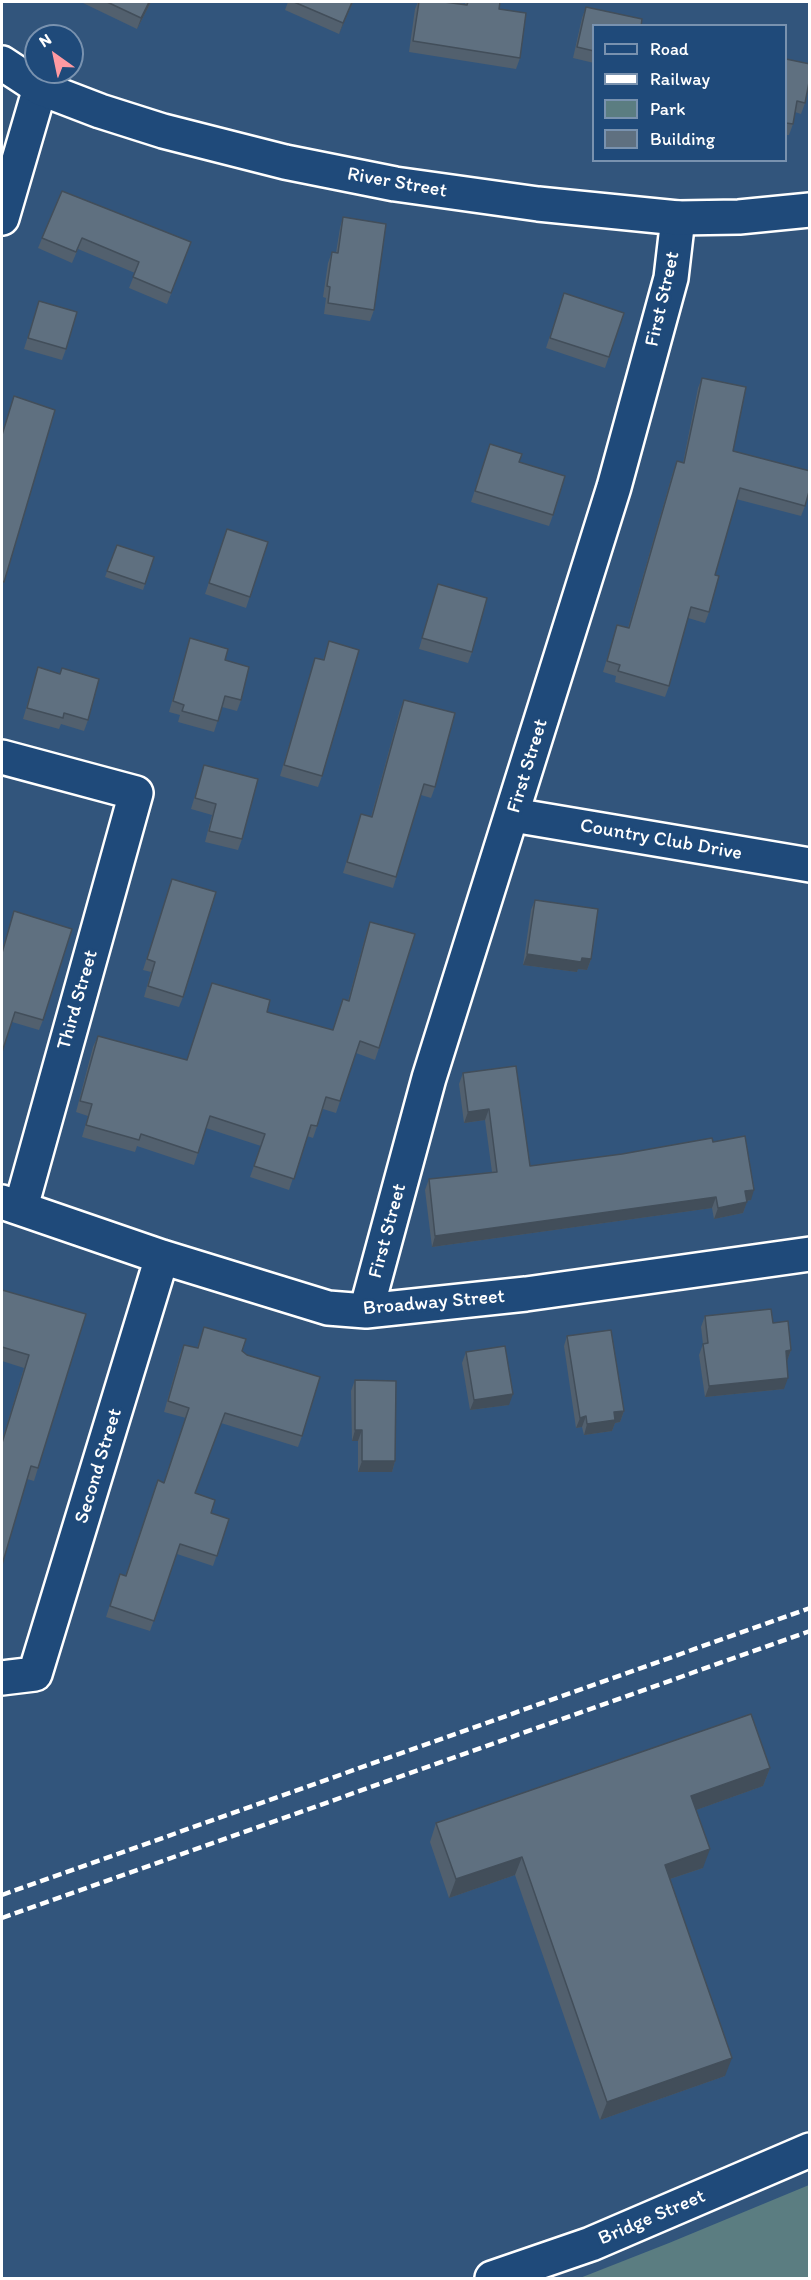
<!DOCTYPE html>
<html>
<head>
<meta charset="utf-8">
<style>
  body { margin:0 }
  #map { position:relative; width:811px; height:2280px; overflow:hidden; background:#32557c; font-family:Itim,sans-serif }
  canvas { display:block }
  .frame { position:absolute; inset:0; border:3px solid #fff; pointer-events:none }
  .legend { position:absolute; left:592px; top:24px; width:195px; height:138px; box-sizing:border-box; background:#1f4a7a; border:2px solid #7992af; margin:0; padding:8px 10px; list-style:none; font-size:18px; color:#fff }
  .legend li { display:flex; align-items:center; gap:12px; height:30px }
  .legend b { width:30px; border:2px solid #7992af }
  .north { position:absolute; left:24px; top:24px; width:60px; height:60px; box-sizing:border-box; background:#1f4a7a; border:2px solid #7992af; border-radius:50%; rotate:327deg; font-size:16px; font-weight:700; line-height:24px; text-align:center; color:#fff }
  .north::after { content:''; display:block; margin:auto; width:21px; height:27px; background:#ff9aa2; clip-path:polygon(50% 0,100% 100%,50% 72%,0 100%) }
</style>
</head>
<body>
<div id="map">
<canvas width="811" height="2280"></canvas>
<div class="frame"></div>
<ul class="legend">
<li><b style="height:8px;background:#1f4a7a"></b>Road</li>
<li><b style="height:8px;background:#fff"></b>Railway</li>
<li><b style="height:16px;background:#5b7d81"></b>Park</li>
<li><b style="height:16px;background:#5f7080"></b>Building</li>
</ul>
<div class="north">N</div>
</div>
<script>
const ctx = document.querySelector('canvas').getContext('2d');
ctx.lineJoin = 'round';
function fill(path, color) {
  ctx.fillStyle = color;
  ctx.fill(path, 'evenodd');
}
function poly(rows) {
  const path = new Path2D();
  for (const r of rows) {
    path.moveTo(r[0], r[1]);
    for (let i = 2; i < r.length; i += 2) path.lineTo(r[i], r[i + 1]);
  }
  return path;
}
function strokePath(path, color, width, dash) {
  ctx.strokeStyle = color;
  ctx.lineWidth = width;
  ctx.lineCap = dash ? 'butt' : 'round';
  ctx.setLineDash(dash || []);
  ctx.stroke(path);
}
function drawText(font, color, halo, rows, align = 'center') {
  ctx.font = font + ' Itim,sans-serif';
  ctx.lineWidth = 6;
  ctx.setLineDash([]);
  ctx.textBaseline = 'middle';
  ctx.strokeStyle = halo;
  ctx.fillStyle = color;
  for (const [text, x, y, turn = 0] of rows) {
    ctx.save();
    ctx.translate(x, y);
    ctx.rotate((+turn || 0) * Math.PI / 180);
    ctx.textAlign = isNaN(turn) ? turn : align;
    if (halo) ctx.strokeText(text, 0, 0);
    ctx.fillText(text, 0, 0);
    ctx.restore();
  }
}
fill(poly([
  [809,2185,809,2278,580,2278,669,2243]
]), '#5b7d81');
const minor = poly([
  [2,218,40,88],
  [2,757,136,793,21,1207],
  [513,815,810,865],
  [2,1202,162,1257,328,1308,366,1311,526,1294,810,1254],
  [366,1311,429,1078,614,487,671,278,678,218],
  [2,1678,35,1674,162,1257]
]);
const secondary = poly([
  [2,63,40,88,100,111,163,131,285,162,395,184,538,204,678,218,739,217,810,210],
  [492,2278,591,2244,810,2150]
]);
strokePath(minor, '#fff', 38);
strokePath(secondary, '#fff', 38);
strokePath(minor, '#1f4a7a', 33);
strokePath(secondary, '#1f4a7a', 33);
strokePath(poly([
  [2,1895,810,1608],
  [2,1918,810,1631]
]), '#fff', 4.5, [9, 4.5]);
fill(poly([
  [83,2,151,2,137,29,83,3],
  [288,2,353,2,339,34,285,10],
  [418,2,444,2,465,4,465,2,500,2,499,9,520,58,516,69,409,52,415,9],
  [586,7,594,26,594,63,573,58,582,18],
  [786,59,805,103,801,114,795,112,793,124,789,135,786,135],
  [62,191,191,242,167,304,129,288,135,273,78,249,72,263,38,248],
  [343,217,374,310,370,321,324,314,326,298,323,297,328,263,332,252,336,253,340,228],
  [564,293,624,313,605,368,546,348],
  [39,301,66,349,62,360,24,349],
  [702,378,733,451,805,506,801,516,736,499,715,575,709,612,705,623,688,618,669,686,665,697,615,682,616,676,603,672,617,625,628,628,673,472,677,461,683,463,698,388],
  [490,444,519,462,553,515,549,526,471,502],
  [227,529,268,542,246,608,205,594],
  [117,545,154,557,143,590,105,577],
  [438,584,472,652,468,663,419,649],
  [190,638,225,660,241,700,237,711,222,707,214,732,178,722,180,715,169,712],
  [329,641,322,776,318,787,280,776,315,658,323,660],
  [38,667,88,720,84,731,61,724,59,729,23,719],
  [404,700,435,787,431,798,421,795,393,888,343,873,361,814,371,817,400,710],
  [204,765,242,839,238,850,205,842,212,815,191,809],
  [172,879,183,997,179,1007,144,997,151,972,143,970],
  [535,900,591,959,587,970,578,969,577,972,523,965,531,910],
  [14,911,43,1020,39,1030,12,1022,2,1052,2,951],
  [370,922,379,1048,375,1060,356,1053,336,1113,323,1109,313,1138,307,1136,289,1190,250,1177,261,1146,206,1128,194,1165,137,1146,135,1152,82,1137,88,1116,76,1112,93,1047,98,1036,186,1060,267,1012,333,1030,343,999,348,1001,366,934],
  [463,1073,530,1166,713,1142,751,1200,747,1201,743,1213,714,1219,712,1208,432,1247,425,1190,429,1179,492,1172,485,1120,464,1123,459,1084],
  [2,1290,86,1314,38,1468,34,1481,27,1479,2,1565,2,1441,24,1368,2,1361],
  [705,1316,773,1323,791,1350,787,1361,784,1389,705,1397,699,1355,703,1344,701,1327],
  [204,1327,242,1351,302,1436,298,1447,221,1423,195,1493,211,1513,229,1519,213,1566,177,1554,150,1631,106,1617,120,1574,125,1576,164,1483,186,1418,164,1412,180,1355,184,1345,197,1348],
  [567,1336,624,1411,620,1422,615,1423,612,1431,584,1435,582,1427,576,1428,564,1346],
  [466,1352,509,1405,470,1410,462,1363],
  [355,1380,395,1461,392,1472,358,1472,358,1441,352,1441,351,1391],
  [770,1768,763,1786,696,1810,703,1868,670,1879,725,2076,600,2120,515,1875,449,1898,430,1842,436,1823]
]), '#52606e');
fill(poly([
  [149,2,151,2,137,29,141,18],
  [352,2,353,2,339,34,343,23],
  [527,954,582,958,591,959,587,970,578,969,577,972,523,965],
  [489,1109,485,1120,464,1123,468,1112],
  [754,1190,751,1200,741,1202,745,1191],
  [716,1197,712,1208,432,1247,435,1236],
  [747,1202,743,1213,714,1219,718,1208],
  [791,1350,787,1361,782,1362,786,1351],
  [788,1378,784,1389,705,1397,709,1386],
  [513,1394,509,1405,470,1410,474,1400],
  [624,1411,620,1422,615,1423,612,1431,584,1435,587,1424,614,1412],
  [586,1416,582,1427,576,1428,580,1418],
  [355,1430,362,1430,358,1441,352,1441],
  [362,1461,395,1461,392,1472,358,1472],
  [770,1768,763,1786,685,1814,691,1796],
  [710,1849,703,1868,658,1883,665,1865],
  [522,1857,515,1875,449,1898,456,1879],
  [732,2058,725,2076,600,2120,607,2102]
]), '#424e5a');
const building = poly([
  [107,2,149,2,141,18,107,2],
  [294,2,352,2,343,23,294,2],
  [419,2,444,2,467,5,468,2,500,2,499,9,526,13,520,58,413,41,419,2],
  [586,7,642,19,641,26,594,26,594,51,577,47,586,7],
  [786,59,810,64,810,77,805,103,797,101,793,124,786,123,786,59],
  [62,191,191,242,171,293,133,277,139,262,82,238,76,252,42,238,62,191],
  [343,217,386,224,374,310,328,303,330,287,327,286,332,252,338,253,343,217],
  [564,293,624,313,609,357,550,338,564,293],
  [39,301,77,312,66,349,28,338,39,301],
  [702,378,746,387,733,451,810,471,810,488,805,506,740,488,715,575,719,576,709,612,691,607,669,686,618,671,620,665,607,661,617,625,629,628,677,461,684,463,702,378],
  [14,396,55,410,4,582,2,581,2,435,14,396],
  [490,444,522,454,519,462,565,476,553,515,475,491,490,444],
  [227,529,268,542,250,597,209,583,227,529],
  [117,545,154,557,145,584,107,571,117,545],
  [438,584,487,598,472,652,422,638,438,584],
  [190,638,228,649,225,660,249,667,241,700,225,696,218,721,182,711,184,705,173,701,190,638],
  [329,641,359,650,322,776,284,765,315,658,324,660,329,641],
  [38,667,60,674,62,668,99,679,88,720,64,713,63,718,27,708,38,667],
  [404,700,455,713,435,787,424,784,396,877,347,862,361,814,372,817,404,700],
  [204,765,258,779,242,839,209,831,216,804,195,798,204,765],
  [172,879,216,892,183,997,148,986,155,962,147,959,172,879],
  [535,900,598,909,591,959,582,958,581,962,527,954,535,900],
  [14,911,72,929,43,1020,15,1012,2,1052,2,953,14,911],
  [370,922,415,934,379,1048,360,1041,340,1101,326,1097,317,1126,311,1125,294,1179,254,1166,265,1134,210,1116,198,1153,141,1134,139,1140,86,1125,92,1104,80,1101,98,1036,187,1060,212,983,270,1000,267,1012,333,1030,343,999,349,1001,370,922],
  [516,1066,530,1166,622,1154,712,1138,713,1142,745,1136,754,1190,745,1191,747,1202,718,1208,716,1197,435,1236,429,1179,497,1172,489,1109,468,1112,463,1073,516,1066],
  [2,1290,86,1314,38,1468,31,1466,2,1565,2,1443,29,1355,2,1347,2,1290],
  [771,1309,773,1323,788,1321,791,1350,786,1351,788,1378,709,1386,703,1344,708,1343,705,1316,771,1309],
  [204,1327,246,1339,242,1351,247,1355,320,1377,302,1436,225,1413,195,1493,215,1500,211,1513,229,1519,217,1556,180,1544,154,1621,110,1606,120,1574,126,1576,158,1480,164,1483,189,1408,168,1401,184,1345,198,1348,204,1327],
  [611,1330,624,1411,614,1412,615,1420,587,1424,586,1416,580,1418,567,1336,611,1330],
  [505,1346,513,1394,474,1400,466,1352,505,1346],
  [355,1380,396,1381,395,1461,362,1461,362,1430,355,1430,355,1380],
  [751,1714,770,1768,691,1796,710,1849,665,1865,732,2058,607,2102,522,1857,456,1879,436,1823,751,1714]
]);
fill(building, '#5f7080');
strokePath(building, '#424e5a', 1.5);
drawText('20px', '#fff', '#1f4a7a', [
  ["River Street",397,183,10],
  ["First Street",663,299,-77],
  ["First Street",528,766,-73],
  ["Country Club Drive",661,840,10],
  ["Third Street",78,1000,-74],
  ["First Street",388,1231,-75],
  ["Broadway Street",434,1303,-5],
  ["Second Street",99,1466,-73],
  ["Bridge Street",652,2218,-23]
]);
</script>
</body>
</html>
